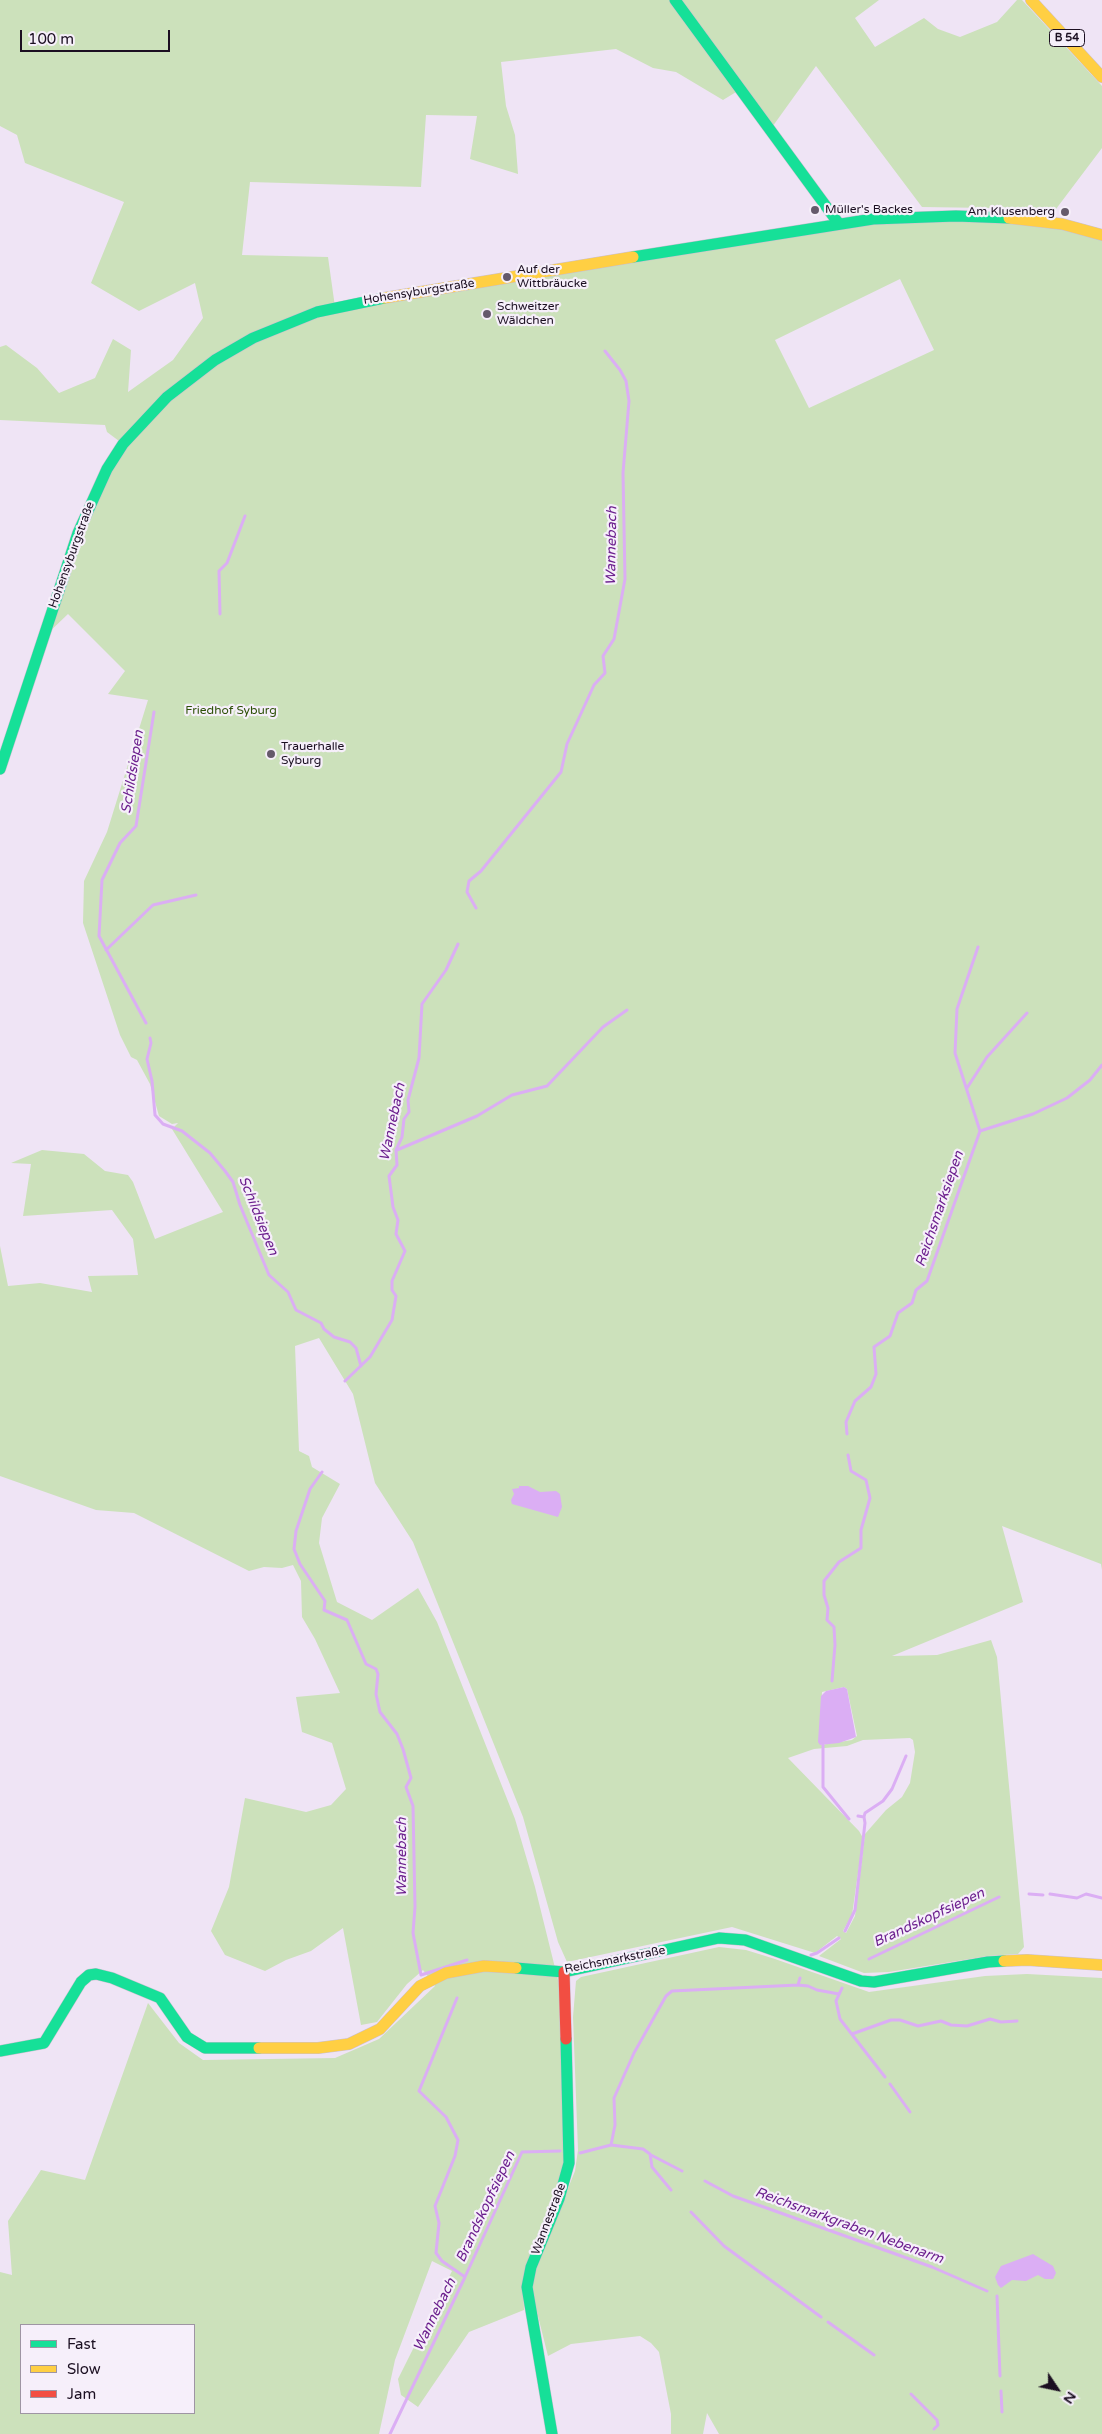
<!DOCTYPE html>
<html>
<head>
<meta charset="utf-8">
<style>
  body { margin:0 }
  #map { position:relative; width:1102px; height:2434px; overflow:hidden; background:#efe4f5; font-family:"Varela Round",sans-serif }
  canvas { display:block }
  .legend { position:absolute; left:20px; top:2324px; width:175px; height:90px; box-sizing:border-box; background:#f6effa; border:1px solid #9e95a3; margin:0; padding:6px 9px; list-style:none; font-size:15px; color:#1b0f21 }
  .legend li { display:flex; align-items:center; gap:10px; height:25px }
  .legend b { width:25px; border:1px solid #9e95a3 }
  .north { position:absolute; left:1032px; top:2364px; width:50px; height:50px; -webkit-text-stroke:4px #f6effa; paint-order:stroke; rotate:124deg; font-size:14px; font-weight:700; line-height:20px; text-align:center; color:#1b0f21 }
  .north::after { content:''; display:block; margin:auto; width:18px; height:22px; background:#1b0f21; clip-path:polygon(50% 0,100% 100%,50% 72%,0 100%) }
  .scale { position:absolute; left:20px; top:30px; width:150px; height:22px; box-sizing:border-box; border:2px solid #1b0f21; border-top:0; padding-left:6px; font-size:15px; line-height:18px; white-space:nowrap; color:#1b0f21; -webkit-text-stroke:4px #f6effa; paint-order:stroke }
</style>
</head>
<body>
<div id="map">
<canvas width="1102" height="2434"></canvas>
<ul class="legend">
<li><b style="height:6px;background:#16e098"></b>Fast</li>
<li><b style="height:6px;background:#ffcf43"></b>Slow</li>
<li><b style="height:6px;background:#f24e42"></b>Jam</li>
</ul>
<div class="north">N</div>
<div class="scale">100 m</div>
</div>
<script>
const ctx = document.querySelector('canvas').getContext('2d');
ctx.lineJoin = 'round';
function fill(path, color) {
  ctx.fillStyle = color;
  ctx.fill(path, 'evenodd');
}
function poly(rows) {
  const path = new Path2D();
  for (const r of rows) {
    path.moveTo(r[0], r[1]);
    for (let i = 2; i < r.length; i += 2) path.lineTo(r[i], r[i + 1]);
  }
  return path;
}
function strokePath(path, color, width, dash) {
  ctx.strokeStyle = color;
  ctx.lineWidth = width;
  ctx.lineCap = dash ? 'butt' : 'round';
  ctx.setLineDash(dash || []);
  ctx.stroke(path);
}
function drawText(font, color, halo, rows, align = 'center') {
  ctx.font = font + ' "Varela Round",sans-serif';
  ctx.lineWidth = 4.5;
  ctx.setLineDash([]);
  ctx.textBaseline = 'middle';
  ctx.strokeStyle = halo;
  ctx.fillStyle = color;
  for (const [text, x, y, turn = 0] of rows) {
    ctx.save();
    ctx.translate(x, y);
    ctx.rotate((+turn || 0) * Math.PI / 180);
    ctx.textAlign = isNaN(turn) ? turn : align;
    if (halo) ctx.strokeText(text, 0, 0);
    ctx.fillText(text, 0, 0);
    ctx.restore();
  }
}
fill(poly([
  [0,0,879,0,855,18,875,47,924,18,938,29,960,37,997,22,1017,0,1022,0,1102,86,1102,148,1056,209,922,207,816,66,770,130,741,89,723,100,676,72,653,68,616,49,501,62,506,106,515,135,518,174,470,159,477,116,426,115,421,187,250,182,242,255,328,257,335,307,810,228,997,216,1102,235,1102,1570,1101,1564,1002,1526,1023,1602,892,1656,937,1655,991,1640,997,1657,1024,1947,1018,1954,988,1956,889,1972,864,1973,819,1956,841,1939,837,1936,815,1953,732,1927,567,1962,558,1942,523,1817,413,1542,375,1483,353,1394,319,1338,295,1346,299,1451,309,1456,312,1467,340,1484,322,1518,319,1543,337,1602,372,1620,418,1588,437,1622,515,1819,535,1887,560,1988,566,2146,563,2178,523,2277,524,2310,469,2332,418,2407,401,2395,398,2379,452,2271,432,2261,395,2360,379,2434,0,2434,0,2272,12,2275,8,2221,41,2170,85,2180,148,2003,179,2043,203,2060,335,2058,379,2039,435,1986,423,1970,407,1984,377,2022,361,2025,343,1928,311,1951,286,1960,265,1971,225,1955,211,1931,229,1887,245,1798,306,1812,331,1805,346,1789,332,1743,302,1732,296,1697,340,1693,315,1639,302,1617,301,1581,293,1565,282,1568,264,1567,249,1571,134,1513,96,1510,0,1476,0,1246,8,1286,40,1283,92,1292,88,1276,138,1275,133,1239,112,1210,23,1216,31,1164,11,1163,42,1150,84,1154,105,1171,128,1175,133,1182,155,1239,223,1212,172,1129,178,1123,172,1124,159,1116,150,1084,137,1060,131,1057,120,1035,83,923,84,881,107,832,148,700,108,694,125,671,68,614,43,638,62,583,123,444,107,432,105,425,0,420,0,347,6,345,37,368,59,393,95,378,113,339,131,350,128,392,173,360,203,318,195,283,139,311,91,283,124,202,25,163,17,135,0,126],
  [900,279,934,350,809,408,775,340],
  [844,1687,847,1689,857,1736,852,1740,820,1745,822,1692],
  [910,1738,913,1740,915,1752,910,1783,902,1797,886,1810,865,1834,855,1916,846,1933,843,1931,852,1915,863,1838,859,1831,788,1758,814,1749,847,1746,863,1740],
  [21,2325,194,2325,194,2413,21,2413],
  [719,1947,746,1950,775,1959,869,1992,985,1976,1027,1974,1102,1978,1102,2434,719,2434,707,2413,703,2434,671,2434,671,2414,659,2352,651,2343,640,2336,571,2344,548,2356,533,2296,533,2281,537,2265,575,2171,578,2150,573,2017,576,1981,581,1977]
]), '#cce1bb');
fill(poly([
  [519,1486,528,1486,540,1492,556,1491,560,1494,562,1507,558,1517,512,1504,511,1500,514,1494,512,1489,519,1488],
  [844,1687,847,1689,856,1737,839,1743,820,1745,818,1742,821,1696,826,1691],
  [1033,2254,1053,2266,1056,2273,1053,2279,1045,2279,1038,2275,1026,2281,1012,2280,1001,2288,998,2285,995,2277,1001,2266]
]), '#dbaef4');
strokePath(poly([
  [220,614,219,571,227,563,245,516],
  [476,908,467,892,469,881,481,871,561,772,567,744,594,685,605,673,603,656,614,639,625,579,623,473,629,401,626,381,620,370,605,351],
  [978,947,957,1009,955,1053,980,1131],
  [106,950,153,905,196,895],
  [146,1023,99,936,102,880,120,843,136,826,154,712],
  [150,1038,151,1043,147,1059,152,1081,155,1115,163,1124,182,1131,210,1153,225,1171,233,1182,240,1205,269,1275,288,1292,296,1310,321,1323,324,1329,334,1337,350,1342,356,1348,361,1366],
  [967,1088,987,1057,1027,1013],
  [980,1131,1033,1114,1067,1098,1090,1080,1102,1065],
  [397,1150,477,1116,512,1095,547,1086,603,1027,627,1010],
  [345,1381,370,1357,392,1320,396,1296,392,1290,392,1281,405,1251,396,1234,398,1220,393,1207,389,1176,397,1165,396,1150,402,1137,404,1119,409,1112,408,1100,419,1058,422,1004,446,970,458,944],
  [847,1434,846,1422,855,1401,871,1387,876,1374,874,1347,890,1336,898,1313,912,1303,916,1290,927,1281,980,1131],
  [322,1472,310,1489,296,1531,294,1549,300,1564,325,1601,324,1610,347,1620,366,1664,376,1669,378,1674,376,1694,380,1712,397,1734,403,1749,411,1778,406,1787,413,1806,415,1907,413,1933,421,1975,467,1960],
  [832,1681,835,1645,834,1627,827,1620,828,1608,824,1595,824,1581,839,1562,861,1548,861,1530,870,1498,866,1480,851,1471,848,1455],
  [823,1745,823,1787,849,1819],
  [864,1817,865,1813,883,1801,892,1789,906,1756],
  [1029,1894,1043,1895],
  [1050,1894,1077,1898,1086,1894,1102,1898],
  [845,1931,855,1910,865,1823,864,1817,858,1816],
  [811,1955,817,1953,839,1938],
  [869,1959,999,1897],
  [798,1985,800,1978],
  [842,1988,836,2001,840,2019,885,2077],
  [852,2034,891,2020,900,2020,918,2026,941,2021,951,2025,967,2026,990,2019,1001,2022,1017,2021],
  [890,2084,910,2112],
  [611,2145,615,2125,614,2098,634,2053,666,1996,672,1991,798,1985,808,1986,817,1990,839,1994],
  [580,2153,611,2145,643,2149,650,2154,652,2167,671,2190],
  [651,2155,682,2171],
  [705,2181,733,2196,932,2267,987,2291],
  [691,2212,724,2246,821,2317],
  [465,2277,522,2152,560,2151],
  [997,2296,1000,2376],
  [828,2322,874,2355],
  [1001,2391,1002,2412],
  [911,2394,937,2420,938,2425,934,2429],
  [390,2434,465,2277,442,2261,436,2253,439,2223,435,2206,455,2156,458,2140,446,2117,419,2091,457,1998]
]), '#dbaef4', 3);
const fast = poly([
  [675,0,839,224],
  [633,257,873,219,956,216,1009,218],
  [0,769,78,533,107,469,123,444,167,397,215,360,253,338,317,312,384,298],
  [516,1968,564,1972,719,1938,745,1940,861,1981,874,1982,988,1962,1004,1961],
  [0,2051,44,2043,81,1982,89,1975,96,1974,112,1978,160,1998,187,2037,205,2048,259,2048],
  [552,2434,527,2287,531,2267,559,2199,569,2163,566,2039]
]);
const slow = poly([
  [1031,0,1102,77],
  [1009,218,1062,224,1102,235],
  [384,298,633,257],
  [1004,1961,1027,1960,1102,1965],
  [259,2048,318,2048,349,2044,380,2029,420,1986,446,1973,484,1966,516,1968]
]);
const jam = poly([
  [564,1972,566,2039]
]);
strokePath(fast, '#cabfd0', 12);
strokePath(slow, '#cabfd0', 12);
strokePath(jam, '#cabfd0', 12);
strokePath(fast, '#16e098', 11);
strokePath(slow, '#ffcf43', 11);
strokePath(jam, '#f24e42', 11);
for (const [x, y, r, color] of [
  [815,210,5,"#655a6b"],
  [1065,212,5,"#655a6b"],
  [507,277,5,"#655a6b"],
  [487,314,5,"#655a6b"],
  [271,754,5,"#655a6b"]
]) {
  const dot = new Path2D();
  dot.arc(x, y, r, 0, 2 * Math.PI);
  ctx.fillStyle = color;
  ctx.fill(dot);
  strokePath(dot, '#f6effa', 2);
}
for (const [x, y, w] of [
  [1067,38,35]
]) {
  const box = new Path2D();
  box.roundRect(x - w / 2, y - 8.5, w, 17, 4);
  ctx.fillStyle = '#f6effa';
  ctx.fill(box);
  strokePath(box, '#1b0f21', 1);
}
drawText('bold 11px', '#1b0f21', null, [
  ["B 54",1067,38]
]);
drawText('12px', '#1b0f21', '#f6effa', [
  ["Müller's Backes",825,210],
  ["Am Klusenberg",1055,212,"right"],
  ["Auf der",517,270],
  ["Wittbräucke",517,284],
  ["Schweitzer",497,307],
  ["Wäldchen",497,321],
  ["Trauerhalle",281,747],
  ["Syburg",281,761]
], 'left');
drawText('12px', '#1b0f21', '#f6effa', [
  ["Hohensyburgstraße",419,292,-9],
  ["Hohensyburgstraße",72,555,-70],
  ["Reichsmarkstraße",615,1960,-11],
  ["Wannestraße",549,2219,-69]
]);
drawText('12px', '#2d5007', '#f6effa', [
  ["Friedhof Syburg",231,711]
]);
drawText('italic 14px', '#6c208e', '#f6effa', [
  ["Wannebach",612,546,-89],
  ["Schildsiepen",133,772,-81],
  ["Wannebach",393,1122,-78],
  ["Reichsmarksiepen",940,1209,-71],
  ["Schildsiepen",258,1216,68],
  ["Wannebach",402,1857,-90],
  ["Brandskopfsiepen",929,1918,-25],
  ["Brandskopfsiepen",486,2207,-65],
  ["Reichsmarkgraben Nebenarm",849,2226,20],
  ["Wannebach",435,2315,-64]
]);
</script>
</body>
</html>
